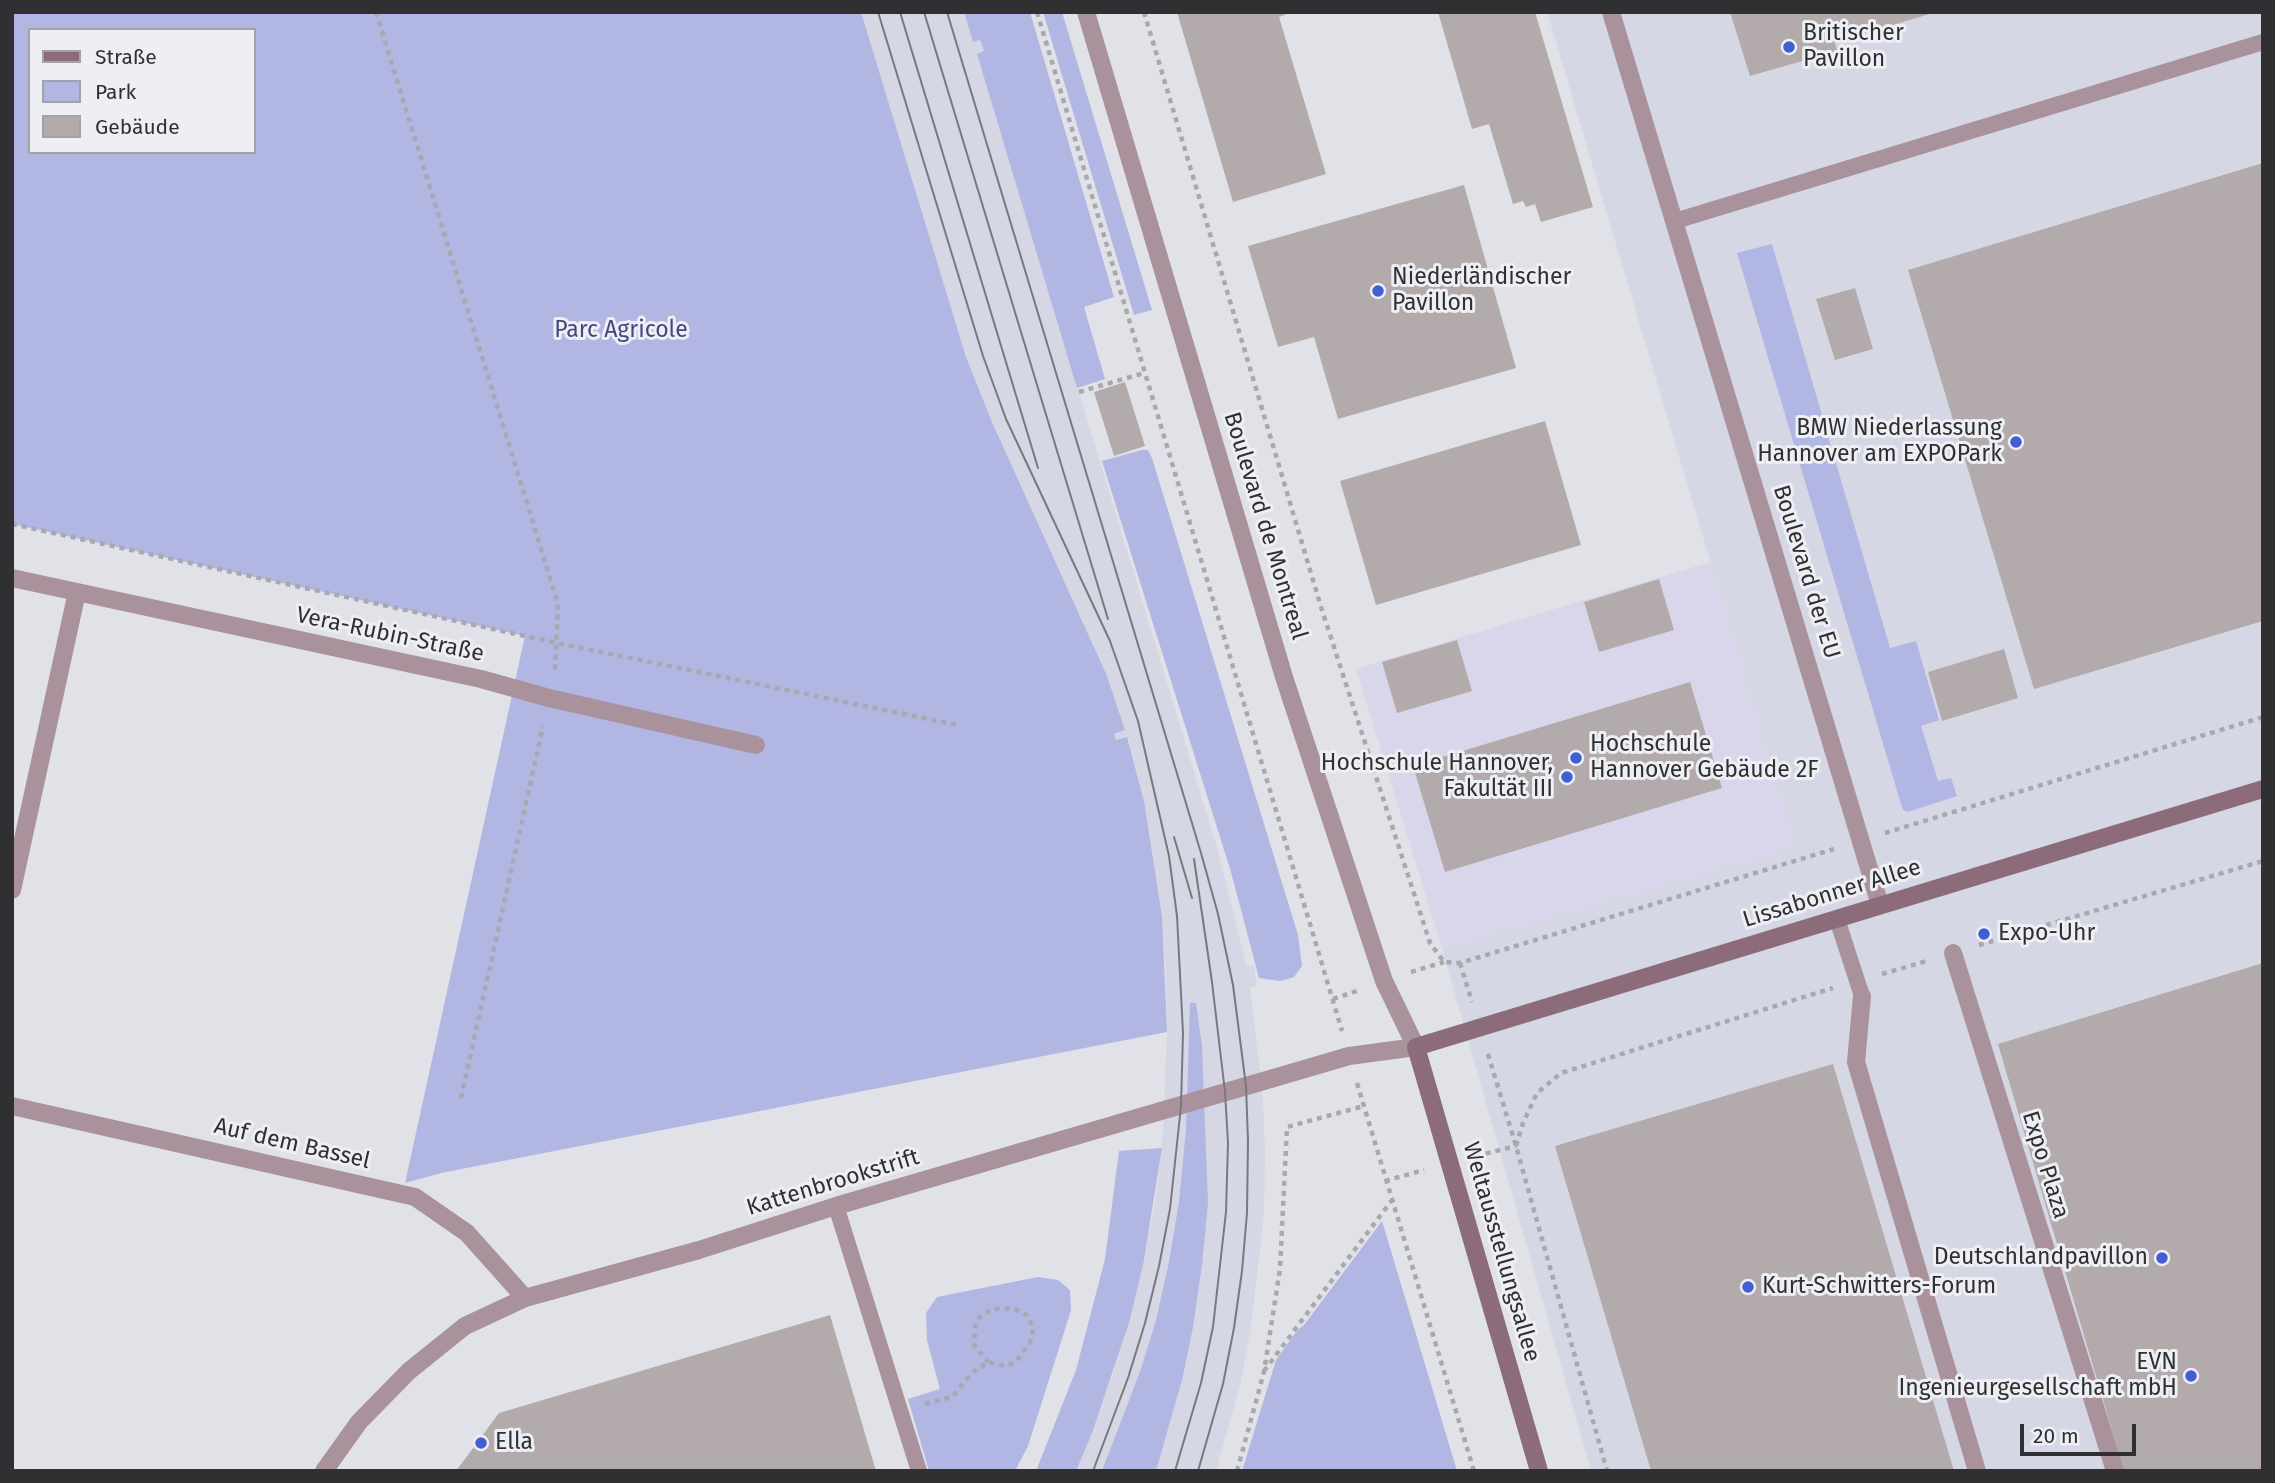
<!DOCTYPE html>
<html>
<head>
<meta charset="utf-8">
<style>
  body { margin:0 }
  #map { position:relative; width:2275px; height:1483px; overflow:hidden; background:#e1e2e8; font-family:"Fira Sans",sans-serif }
  canvas { display:block }
  .frame { position:absolute; inset:0; border:14px solid #303032; pointer-events:none }
  .legend { position:absolute; left:28px; top:28px; width:228px; height:126px; box-sizing:border-box; background:#eeeff5; border:2px solid #a2a3a7; margin:0; padding:9px 12px; list-style:none; font-size:21px; color:#303032 }
  .legend li { display:flex; align-items:center; gap:14px; height:35px }
  .legend b { width:35px; border:2px solid #a2a3a7 }
  .scale { position:absolute; left:2020px; top:1424px; width:116px; height:32px; box-sizing:border-box; border:4px solid #303032; border-top:0; padding-left:9px; font-size:21px; line-height:24px; white-space:nowrap; color:#303032; -webkit-text-stroke:5px #eeeff5; paint-order:stroke }
</style>
</head>
<body>
<div id="map">
<canvas width="2275" height="1483"></canvas>
<div class="frame"></div>
<ul class="legend">
<li><b style="height:9px;background:#8c6c7a"></b>Straße</li>
<li><b style="height:19px;background:#b1b6e2"></b>Park</li>
<li><b style="height:19px;background:#b3abab"></b>Gebäude</li>
</ul>
<div class="scale">20 m</div>
</div>
<script>
const ctx = document.querySelector('canvas').getContext('2d');
ctx.lineJoin = 'round';
function fill(path, color) {
  ctx.fillStyle = color;
  ctx.fill(path, 'evenodd');
}
function poly(rows) {
  const path = new Path2D();
  for (const r of rows) {
    path.moveTo(r[0], r[1]);
    for (let i = 2; i < r.length; i += 2) path.lineTo(r[i], r[i + 1]);
  }
  return path;
}
function strokePath(path, color, width, dash) {
  ctx.strokeStyle = color;
  ctx.lineWidth = width;
  ctx.lineCap = dash ? 'butt' : 'round';
  ctx.setLineDash(dash || []);
  ctx.stroke(path);
}
function drawText(font, color, halo, rows, align = 'center') {
  ctx.font = font + ' "Fira Sans",sans-serif';
  ctx.lineWidth = 6;
  ctx.setLineDash([]);
  ctx.textBaseline = 'middle';
  ctx.strokeStyle = halo;
  ctx.fillStyle = color;
  for (const [text, x, y, turn = 0] of rows) {
    ctx.save();
    ctx.translate(x, y);
    ctx.rotate((+turn || 0) * Math.PI / 180);
    ctx.textAlign = isNaN(turn) ? turn : align;
    if (halo) ctx.strokeText(text, 0, 0);
    ctx.fillText(text, 0, 0);
    ctx.restore();
  }
}
fill(poly([
  [861,12,964,12,973,42,980,40,984,52,977,55,1218,851,1247,967,1254,966,1257,986,1250,988,1263,1097,1265,1154,1264,1214,1251,1328,1240,1386,1216,1471,1076,1471,1112,1377,1129,1323,1154,1208,1162,1148,1167,1032,1166,975,1162,916,1153,858,1144,801,1128,738,1116,740,1113,734,1125,730,1107,676,992,422,966,357],
  [1547,12,2263,12,2263,1471,1591,1471,1442,948,1795,847]
]), '#d5d7e4');
fill(poly([
  [1710,562,1795,847,1442,948,1356,669]
]), '#d9d5eb');
fill(poly([
  [12,12,861,12,966,357,992,422,1107,676,1125,730,1114,734,1116,740,1127,737,1144,801,1162,916,1167,1032,441,1173,405,1183,525,636,12,524],
  [30,30,254,30,254,152,30,152],
  [964,12,1030,12,1114,297,1084,307,1105,379,1077,388,977,54,984,51,980,40,973,42],
  [1043,12,1062,12,1152,310,1134,315],
  [1772,244,1890,648,1916,641,1939,720,1921,726,1938,781,1951,778,1957,796,1908,812,1903,810,1901,804,1737,253],
  [1142,450,1148,450,1152,458,1298,935,1302,966,1294,977,1280,981,1259,978,1231,872,1102,461],
  [1190,1003,1196,1003,1202,1046,1208,1203,1202,1265,1193,1327,1183,1376,1156,1471,1102,1471,1141,1369,1156,1320,1169,1262,1179,1202,1186,1130],
  [1162,1148,1143,1265,1129,1323,1092,1433,1076,1471,1036,1471,1076,1370,1105,1259,1119,1151],
  [1382,1221,1457,1471,1242,1471,1276,1360,1296,1332,1304,1325],
  [1038,1277,1058,1280,1070,1290,1071,1310,1028,1446,1015,1471,929,1471,908,1399,940,1389,927,1340,926,1313,937,1297]
]), '#b1b6e2');
fill(poly([
  [1177,12,1292,12,1279,17,1326,174,1233,202],
  [1438,12,1535,12,1593,207,1541,222,1535,204,1526,207,1523,201,1513,204,1489,124,1472,129],
  [1730,12,1933,12,1933,13,1835,42,1837,51,1750,76],
  [2263,163,2263,621,2034,689,1908,270],
  [1464,185,1516,368,1338,419,1314,337,1278,347,1248,246],
  [1855,288,1873,349,1835,360,1816,299],
  [1125,382,1145,446,1114,456,1094,392],
  [1545,421,1581,545,1376,605,1340,481],
  [1659,579,1674,630,1599,652,1584,602],
  [1457,640,1472,691,1397,713,1382,662],
  [2004,649,2018,698,1942,721,1928,672],
  [1690,682,1722,788,1445,872,1413,766],
  [2263,963,2263,1471,2124,1471,1998,1044],
  [1833,1064,1954,1471,1651,1471,1555,1146],
  [830,1315,876,1471,456,1471,499,1413]
]), '#b3abab');
strokePath(poly([
  [376,12,558,604,555,670],
  [1037,12,1342,1031],
  [1144,12,1321,607,1430,943,1444,962,1460,963,1834,849],
  [1079,392,1144,373],
  [12,524,557,643,957,725],
  [1885,833,2263,717],
  [1979,945,2263,861],
  [1460,963,1472,1002],
  [1411,972,1444,962],
  [1882,974,1927,961],
  [1333,999,1357,991],
  [1488,1054,1516,1146,1607,1471],
  [1357,1083,1474,1471],
  [461,1098,543,726],
  [1516,1146,1523,1123,1537,1093,1561,1073,1833,988],
  [1476,1156,1516,1146],
  [1385,1181,1424,1170],
  [1264,1371,1392,1200],
  [925,1404,952,1397,973,1372,988,1362,1005,1366,1016,1362,1032,1339,1033,1327,1027,1315,1015,1309,1000,1308,984,1313,976,1321,974,1345,988,1362],
  [1237,1471,1264,1372,1280,1269,1287,1127,1364,1106]
]), '#a8a9ae', 4.5, [5, 5]);
strokePath(poly([
  [1675,221,2263,42],
  [1837,919,1862,996],
  [836,1206,919,1471]
]), '#a9929c', 16);
strokePath(poly([
  [1953,953,2115,1471],
  [1862,996,1856,1062,1977,1471]
]), '#a9929c', 18);
strokePath(poly([
  [1611,12,1880,905],
  [12,578,481,679,549,698,756,745],
  [12,890,77,592],
  [12,1106,415,1197,467,1233,525,1298],
  [324,1471,359,1422,409,1371,465,1326,525,1298,699,1250,836,1206,1349,1056,1416,1047,1384,981,1284,677,1086,12]
]), '#a9929c', 18);
strokePath(poly([
  [1539,1471,1416,1047,2263,789]
]), '#8c6c7a', 18);
strokePath(poly([
  [878,12,983,356,1006,419,1110,641,1138,721,1169,856,1177,916,1183,1033,1181,1106,1170,1209,1159,1266,1145,1323,1128,1378,1093,1471],
  [900,12,1038,468],
  [924,12,1108,619],
  [947,12,1201,853,1218,914,1233,985,1246,1086,1248,1141,1247,1213,1242,1271,1234,1328,1223,1384,1198,1471],
  [1174,837,1192,898],
  [1175,1471,1201,1383,1213,1327,1226,1212,1228,1143,1225,1092,1212,982,1194,859]
]), '#79797d', 2);
for (const [x, y, r, color] of [
  [1789,47,7,"#435ed2"],
  [1378,291,7,"#435ed2"],
  [2016,442,7,"#435ed2"],
  [1576,758,7,"#435ed2"],
  [1567,777,7,"#435ed2"],
  [1984,934,7,"#435ed2"],
  [2162,1258,7,"#435ed2"],
  [1748,1287,7,"#435ed2"],
  [2191,1376,7,"#435ed2"],
  [481,1443,7,"#435ed2"]
]) {
  const dot = new Path2D();
  dot.arc(x, y, r, 0, 2 * Math.PI);
  ctx.fillStyle = color;
  ctx.fill(dot);
  strokePath(dot, '#eeeff5', 2.5);
}
drawText('23px', '#303032', '#eeeff5', [
  ["Britischer",1803,34],
  ["Pavillon",1803,60],
  ["Niederländischer",1392,278],
  ["Pavillon",1392,304],
  ["BMW Niederlassung",2002,429,"right"],
  ["Hannover am EXPOPark",2002,455,"right"],
  ["Hochschule",1590,745],
  ["Hannover Gebäude 2F",1590,771],
  ["Hochschule Hannover,",1553,764,"right"],
  ["Fakultät III",1553,790,"right"],
  ["Expo-Uhr",1998,934],
  ["Deutschlandpavillon",2148,1258,"right"],
  ["Kurt-Schwitters-Forum",1762,1287],
  ["EVN",2177,1363,"right"],
  ["Ingenieurgesellschaft mbH",2177,1389,"right"],
  ["Ella",495,1443]
], 'left');
drawText('23px', '#454782', '#eeeff5', [
  ["Parc Agricole",621,331]
]);
drawText('23px', '#303032', '#eeeff5', [
  ["Boulevard de Montreal",1265,526,73],
  ["Boulevard der EU",1806,572,73],
  ["Vera-Rubin-Straße",390,635,12],
  ["Lissabonner Allee",1832,894,-17],
  ["Auf dem Bassel",292,1144,13],
  ["Expo Plaza",2045,1165,73],
  ["Kattenbrookstrift",833,1183,-17],
  ["Weltausstellungsallee",1501,1252,74]
]);
</script>
</body>
</html>
